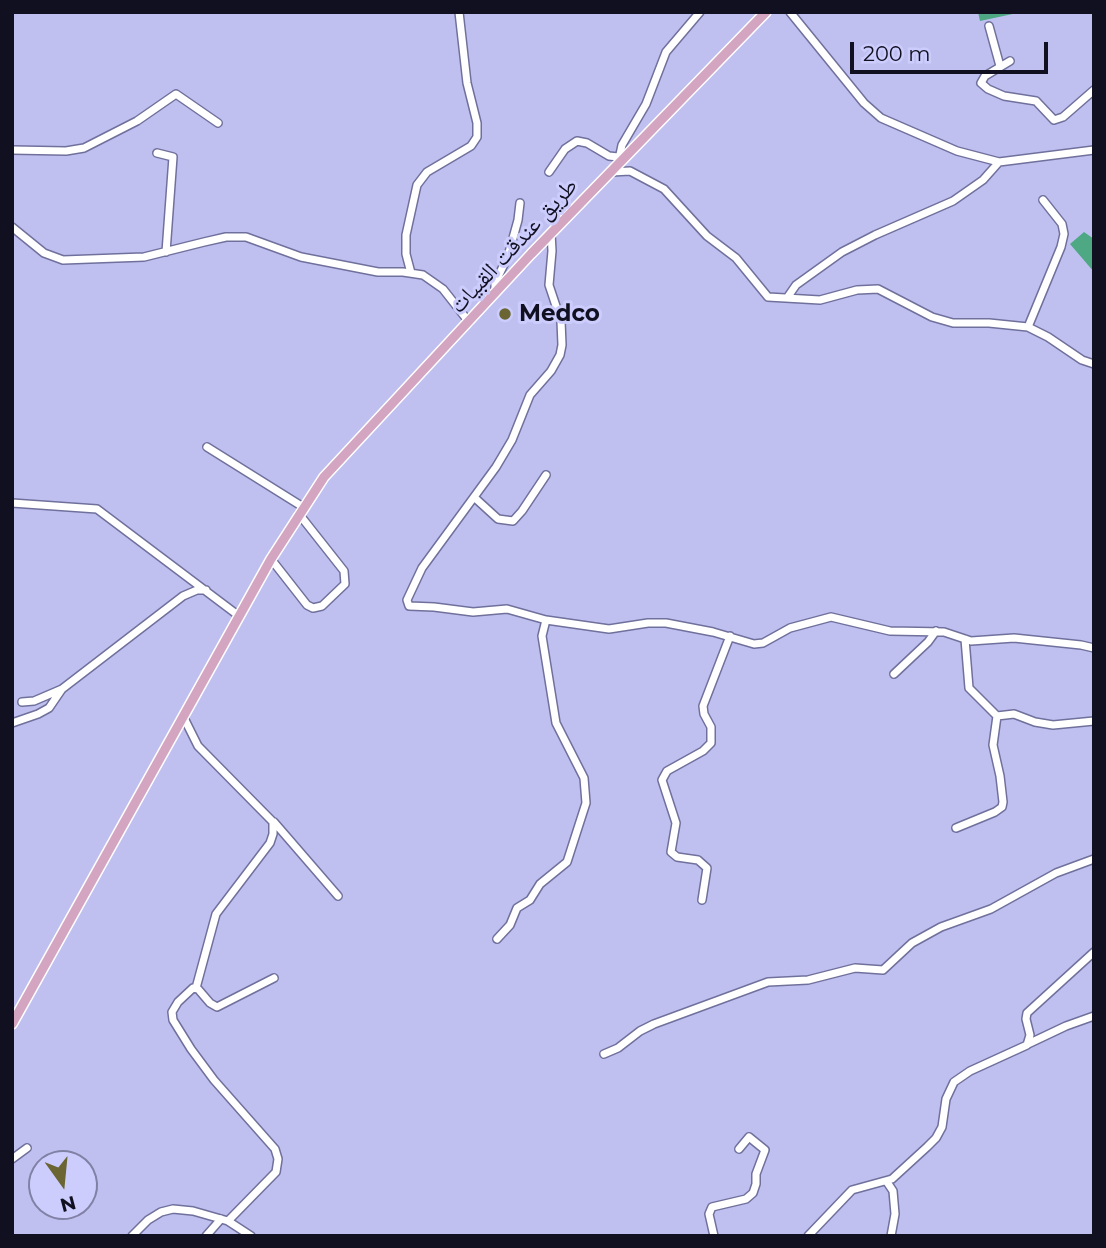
<!DOCTYPE html>
<html>
<head>
<meta charset="utf-8">
<style>
  body { margin:0 }
  #map { position:relative; width:1106px; height:1248px; overflow:hidden; background:#bfc0f0; font-family:Montserrat,sans-serif }
  canvas { display:block }
  .frame { position:absolute; inset:0; border:14px solid #111021; pointer-events:none }
  .north { position:absolute; left:28px; top:1150px; width:70px; height:70px; box-sizing:border-box; background:#cccdfd; border:2px solid #8181a5; border-radius:50%; rotate:165deg; font-size:19px; font-weight:700; line-height:28px; text-align:center; color:#111021 }
  .north::after { content:''; display:block; margin:auto; width:24px; height:32px; background:#6a6532; clip-path:polygon(50% 0,100% 100%,50% 72%,0 100%) }
  .scale { position:absolute; left:850px; top:42px; width:198px; height:32px; box-sizing:border-box; border:4px solid #111021; border-top:0; padding-left:9px; font-size:21px; line-height:24px; white-space:nowrap; color:#111021; -webkit-text-stroke:5px #cccdfd; paint-order:stroke }
</style>
</head>
<body>
<div id="map">
<canvas width="1106" height="1248"></canvas>
<div class="frame"></div>
<div class="north">N</div>
<div class="scale">200 m</div>
</div>
<script>
const ctx = document.querySelector('canvas').getContext('2d');
ctx.lineJoin = 'round';
function fill(path, color) {
  ctx.fillStyle = color;
  ctx.fill(path, 'evenodd');
}
function poly(rows) {
  const path = new Path2D();
  for (const r of rows) {
    path.moveTo(r[0], r[1]);
    for (let i = 2; i < r.length; i += 2) path.lineTo(r[i], r[i + 1]);
  }
  return path;
}
function strokePath(path, color, width, dash) {
  ctx.strokeStyle = color;
  ctx.lineWidth = width;
  ctx.lineCap = dash ? 'butt' : 'round';
  ctx.setLineDash(dash || []);
  ctx.stroke(path);
}
function drawText(font, color, halo, rows, align = 'center') {
  ctx.font = font + ' Montserrat,"Noto Naskh Arabic",sans-serif';
  ctx.lineWidth = 6;
  ctx.setLineDash([]);
  ctx.textBaseline = 'middle';
  ctx.strokeStyle = halo;
  ctx.fillStyle = color;
  for (const [text, x, y, turn = 0] of rows) {
    ctx.save();
    ctx.translate(x, y);
    ctx.rotate((+turn || 0) * Math.PI / 180);
    ctx.textAlign = isNaN(turn) ? turn : align;
    if (halo) ctx.strokeText(text, 0, 0);
    ctx.fillText(text, 0, 0);
    ctx.restore();
  }
}
fill(poly([
  [978,12,1022,12,980,21],
  [1084,232,1094,239,1094,272,1070,244]
]), '#4ea883');
const minor = poly([
  [790,12,864,103,881,118,957,151,999,162,1094,150],
  [989,26,1000,66],
  [1010,61,985,76,981,83,988,89,1004,96,1036,101,1054,120,1063,117,1094,90],
  [12,150,66,151,84,148,137,121,176,94,218,123],
  [157,153,173,157,166,252],
  [618,164,622,145,646,104,666,52,700,12],
  [549,172,565,149,577,141,587,143,609,156,618,157],
  [612,172,630,171,664,189,707,236,736,258,768,297,820,300,857,290,878,289,932,317,953,323,989,323,1028,327,1048,337,1082,360,1094,364],
  [12,227,44,253,63,260,144,257,204,242,226,237,246,237,301,257,378,272,403,272,423,275,443,289,469,322],
  [551,233,552,251,549,285,561,321,562,345,560,355,551,371,530,395,512,440,496,467,422,568,407,600,409,606,434,607,473,612,507,609,546,620,609,629,648,623,666,623,713,632,754,644,763,643,790,628,831,617,890,631,944,632,971,641,1014,638,1081,645,1094,648],
  [411,273,406,254,406,235,417,185,427,172,471,146,477,137,477,123,467,83,459,12],
  [495,293,495,283,508,256,518,220,520,203],
  [787,298,796,285,842,252,875,235,953,201,983,180,999,162],
  [1028,327,1061,247,1064,234,1062,224,1043,200],
  [207,447,303,507],
  [475,498,498,519,513,521,522,511,546,475],
  [12,503,97,509,239,616],
  [271,559,307,605,313,608,322,606,345,584,344,571,299,514],
  [894,674,928,642,936,631],
  [22,702,34,701,62,689],
  [183,716,198,746,273,822,273,834,270,843,216,914,196,988],
  [997,716,1014,714,1035,722,1053,725,1094,721],
  [12,723,38,714,49,708,62,689,183,596,197,590,206,590],
  [274,822,338,896],
  [956,828,995,812,1002,807,1003,802,1000,776,993,745,997,716,969,688,965,639],
  [702,900,707,868,698,860,677,857,671,852,676,823,662,780,667,771,703,751,711,743,711,727,704,714,703,706,730,636],
  [497,939,510,925,517,908,530,900,540,884,567,862,586,803,584,778,556,723,542,636,546,620],
  [1028,1044,1066,1026,1094,1016],
  [604,1054,618,1048,640,1031,654,1024,768,982,808,980,855,968,883,970,912,943,941,927,991,909,1056,873,1094,859],
  [12,1159,27,1148],
  [887,1182,893,1191,895,1214,891,1236],
  [228,1221,251,1236],
  [132,1236,148,1220,161,1212,173,1209,193,1211,228,1221,276,1172,278,1159,275,1149,214,1080,191,1049,173,1020,172,1012,178,1002,193,988,198,989,210,1003,217,1007,274,978],
  [206,1236,221,1219],
  [714,1236,709,1214,712,1207,746,1199,753,1193,756,1184,756,1174,765,1150,749,1137,739,1149],
  [808,1236,852,1190,892,1179,927,1147,936,1138,942,1127,946,1099,954,1082,970,1071,1027,1045,1030,1035,1026,1019,1027,1013,1094,952]
]);
const major = poly([
  [12,1024,271,559,324,477,531,254,766,12]
]);
strokePath(minor, '#70709c', 10);
strokePath(major, '#fff', 12);
strokePath(minor, '#fff', 7);
strokePath(major, '#d4a5c1', 9);
for (const [x, y, r, color] of [
  [505,314,7,"#6a6532"]
]) {
  const dot = new Path2D();
  dot.arc(x, y, r, 0, 2 * Math.PI);
  ctx.fillStyle = color;
  ctx.fill(dot);
  strokePath(dot, '#cccdfd', 2.5);
}
drawText('23px', '#111021', '#cccdfd', [
  ["طريق عندقت القبيات",514,246,-47]
]);
drawText('bold 23px', '#111021', '#cccdfd', [
  ["Medco",519,314]
], 'left');
</script>
</body>
</html>
